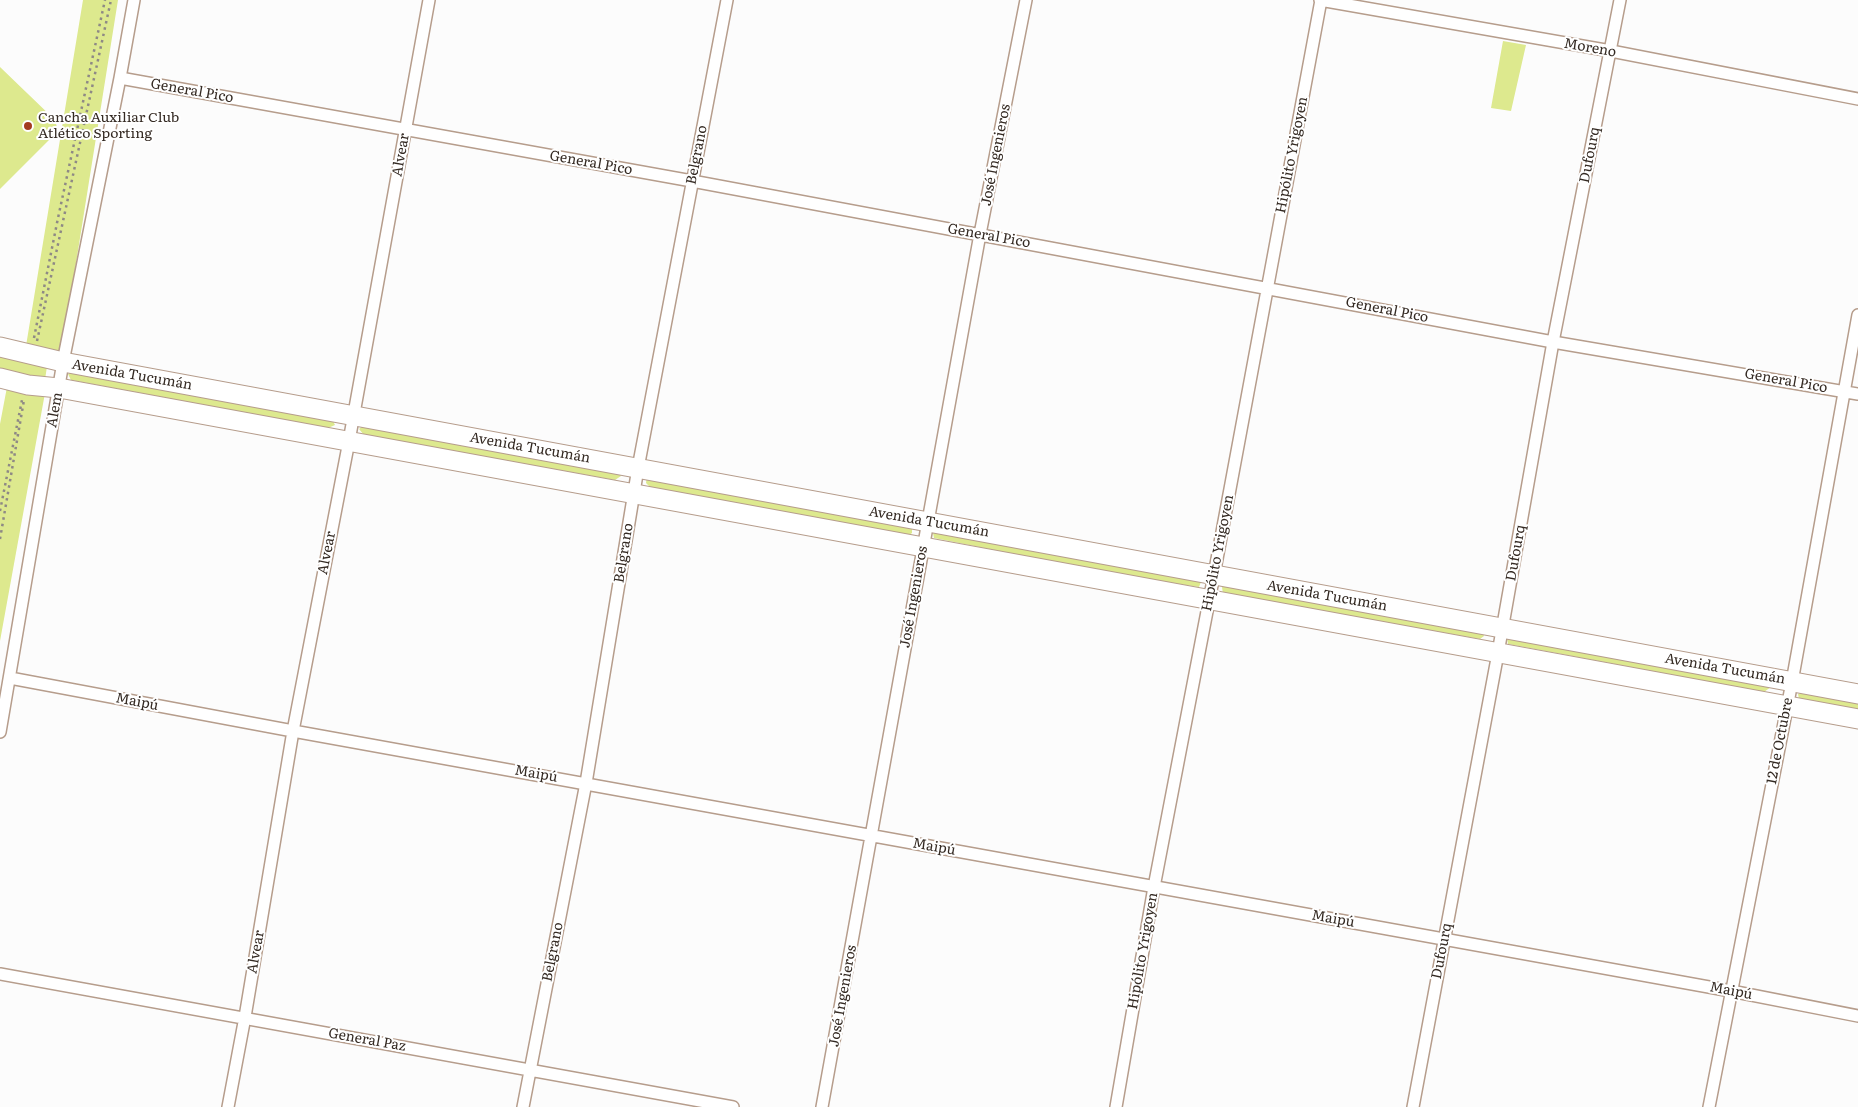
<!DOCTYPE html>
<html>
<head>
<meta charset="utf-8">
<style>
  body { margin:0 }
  canvas { display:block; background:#fcfcfc }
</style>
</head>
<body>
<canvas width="1858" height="1107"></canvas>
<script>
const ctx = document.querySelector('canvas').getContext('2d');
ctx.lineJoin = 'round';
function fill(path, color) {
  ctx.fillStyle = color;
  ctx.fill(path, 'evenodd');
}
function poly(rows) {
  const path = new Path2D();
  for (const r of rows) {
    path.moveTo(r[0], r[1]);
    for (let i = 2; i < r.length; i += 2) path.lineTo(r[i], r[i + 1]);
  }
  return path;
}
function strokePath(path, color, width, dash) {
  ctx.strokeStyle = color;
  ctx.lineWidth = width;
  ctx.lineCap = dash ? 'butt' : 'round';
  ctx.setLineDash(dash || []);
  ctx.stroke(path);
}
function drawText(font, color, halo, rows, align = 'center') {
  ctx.font = font + ' Literata,serif';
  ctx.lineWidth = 4;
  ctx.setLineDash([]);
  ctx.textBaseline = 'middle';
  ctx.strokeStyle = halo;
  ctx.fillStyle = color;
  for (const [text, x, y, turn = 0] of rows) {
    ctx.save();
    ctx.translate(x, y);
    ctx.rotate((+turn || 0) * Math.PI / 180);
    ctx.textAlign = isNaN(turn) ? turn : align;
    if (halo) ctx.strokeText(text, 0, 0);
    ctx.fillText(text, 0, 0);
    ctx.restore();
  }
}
fill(poly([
  [83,0,118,0,61,357,25,352],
  [1503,41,1526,45,1511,111,1491,108],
  [0,67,55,120,58,131,0,189],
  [0,348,48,360,44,386,0,376],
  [75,370,332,419,335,425,328,428,71,380,68,374],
  [7,387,45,393,0,641,0,424],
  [365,424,617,468,621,476,615,480,364,435,359,429],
  [647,476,912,525,912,533,909,535,651,488,646,483],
  [936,528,1194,573,1201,582,1199,587,1130,577,934,538,933,533],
  [1228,580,1480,627,1484,636,1480,639,1223,594,1222,587],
  [1507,638,1771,687,1764,692,1508,644],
  [1808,690,1858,699,1858,710,1799,699,1798,694]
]), '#dde98e');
const street = poly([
  [1320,0,1611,51,1858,99],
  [120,78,692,181,1553,342,1858,394],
  [10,678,293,731,1731,991,1858,1016],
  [0,732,63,362,120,78,134,0],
  [0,974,733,1107],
  [228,1107,245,1017,293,731,349,441,429,0],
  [523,1107,586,783,638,468,727,0],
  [822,1107,980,234,1026,0],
  [1116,1107,1154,887,1214,575,1321,0],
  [1413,1107,1498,653,1553,342,1620,0],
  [1709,1107,1792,682,1858,315]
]);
const primary = poly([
  [0,347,63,362,1858,694],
  [0,378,28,385,59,388,1858,719]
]);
strokePath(street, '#b69d8c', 14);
strokePath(primary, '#b69d8c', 21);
strokePath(poly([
  [34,338,58,218,105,0],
  [37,341,111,0],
  [0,511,22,400],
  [0,539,24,400]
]), '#8e8985', 2.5, [2.5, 4]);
strokePath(street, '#fff', 11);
strokePath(primary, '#fff', 19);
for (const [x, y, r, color] of [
  [28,126,5,"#a33b1f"]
]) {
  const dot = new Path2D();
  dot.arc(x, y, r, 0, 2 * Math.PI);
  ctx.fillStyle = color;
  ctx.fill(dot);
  strokePath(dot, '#fff', 2);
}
drawText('14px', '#342a23', '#fff', [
  ["Moreno",1590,48,10],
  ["General Pico",192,91,10],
  ["Alvear",401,155,-80],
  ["Belgrano",697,155,-79],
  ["José Ingenieros",996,155,-79],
  ["Hipólito Yrigoyen",1292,155,-79],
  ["Dufourq",1590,155,-79],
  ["General Pico",591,163,10],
  ["General Pico",989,236,10],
  ["General Pico",1387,310,11],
  ["Avenida Tucumán",132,375,10],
  ["General Pico",1786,381,10],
  ["Alem",55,410,-80],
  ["Avenida Tucumán",530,448,10],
  ["Avenida Tucumán",929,522,10],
  ["Alvear",327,553,-79],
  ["Belgrano",624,553,-81],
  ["Hipólito Yrigoyen",1218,553,-79],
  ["Dufourq",1516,553,-80],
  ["Avenida Tucumán",1327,596,10],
  ["José Ingenieros",914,597,-80],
  ["Avenida Tucumán",1725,669,10],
  ["Maipú",137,702,11],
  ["12 de Octubre",1780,741,-79],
  ["Maipú",536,774,10],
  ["Maipú",934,847,10],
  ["Maipú",1333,919,10],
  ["Hipólito Yrigoyen",1143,951,-80],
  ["Dufourq",1442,951,-79],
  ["Alvear",256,952,-80],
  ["Belgrano",553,952,-79],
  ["Maipú",1731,991,11],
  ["José Ingenieros",843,996,-80],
  ["General Paz",367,1040,10]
]);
drawText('14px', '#342a23', '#fff', [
  ["Cancha Auxiliar Club",38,118],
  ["Atlético Sporting",38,134]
], 'left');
</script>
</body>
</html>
